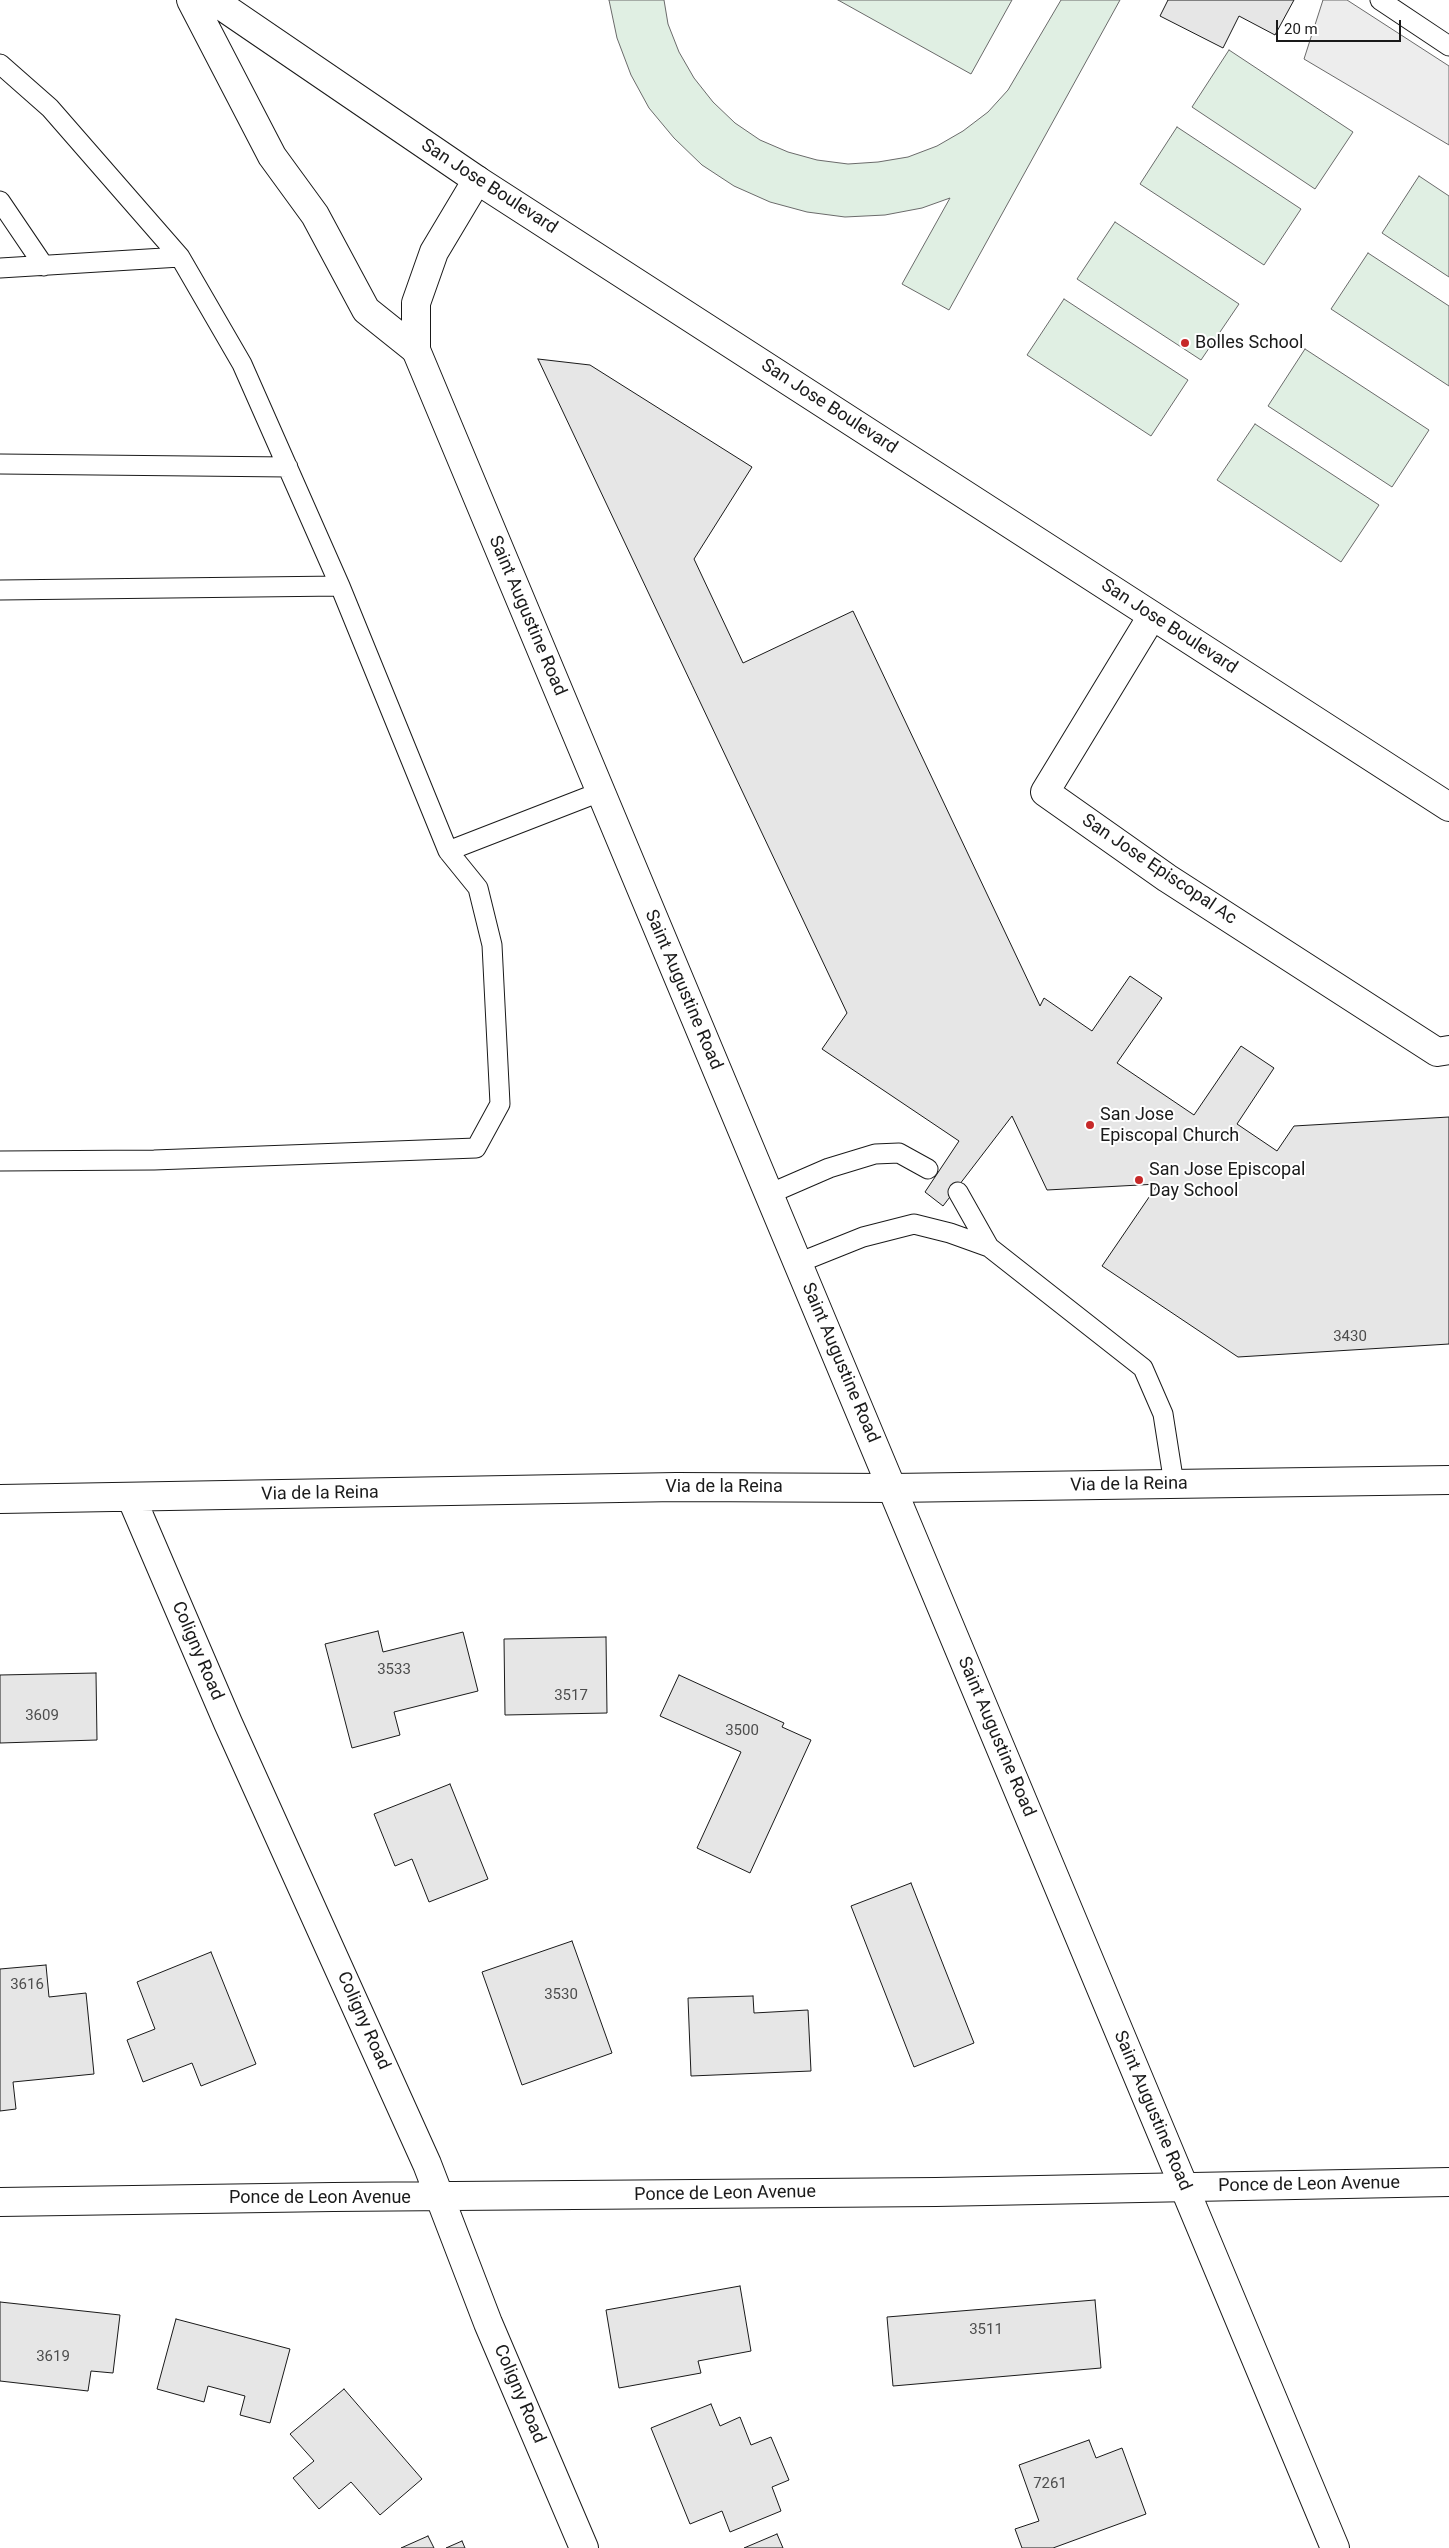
<!DOCTYPE html>
<html>
<head>
<meta charset="utf-8">
<style>
  body { margin:0 }
  #map { position:relative; width:1449px; height:2548px; overflow:hidden; background:#fff; font-family:Roboto,sans-serif }
  canvas { display:block }
  .scale { position:absolute; left:1276px; top:20px; width:125px; height:22px; box-sizing:border-box; border:2px solid #1a1a1a; border-top:0; padding-left:6px; font-size:15px; line-height:18px; white-space:nowrap; color:#1a1a1a; -webkit-text-stroke:4px #fff; paint-order:stroke }
</style>
</head>
<body>
<div id="map">
<canvas width="1449" height="2548"></canvas>
<div class="scale">20 m</div>
</div>
<script>
const ctx = document.querySelector('canvas').getContext('2d');
ctx.lineJoin = 'round';
function fill(path, color) {
  ctx.fillStyle = color;
  ctx.fill(path, 'evenodd');
}
function poly(rows) {
  const path = new Path2D();
  for (const r of rows) {
    path.moveTo(r[0], r[1]);
    for (let i = 2; i < r.length; i += 2) path.lineTo(r[i], r[i + 1]);
  }
  return path;
}
function strokePath(path, color, width, dash) {
  ctx.strokeStyle = color;
  ctx.lineWidth = width;
  ctx.lineCap = dash ? 'butt' : 'round';
  ctx.setLineDash(dash || []);
  ctx.stroke(path);
}
function drawText(font, color, halo, rows, align = 'center') {
  ctx.font = font + ' Roboto,sans-serif';
  ctx.lineWidth = 4;
  ctx.setLineDash([]);
  ctx.textBaseline = 'middle';
  ctx.strokeStyle = halo;
  ctx.fillStyle = color;
  for (const [text, x, y, turn = 0] of rows) {
    ctx.save();
    ctx.translate(x, y);
    ctx.rotate((+turn || 0) * Math.PI / 180);
    ctx.textAlign = isNaN(turn) ? turn : align;
    if (halo) ctx.strokeText(text, 0, 0);
    ctx.fillText(text, 0, 0);
    ctx.restore();
  }
}
const green = poly([
  [609,0,664,0,668,24,679,52,694,78,713,102,735,123,760,140,788,152,817,160,848,164,878,162,908,157,937,146,963,131,988,112,1008,90,1061,0,1120,0,949,310,902,284,950,198,922,208,885,215,845,217,807,212,770,202,734,186,702,165,674,138,649,108,631,75,617,38,609,0],
  [838,0,1012,0,971,74,838,0],
  [1229,50,1353,132,1315,189,1192,107,1229,50],
  [1177,127,1301,209,1264,265,1140,184,1177,127],
  [1419,176,1449,196,1449,277,1382,233,1419,176],
  [1115,222,1239,304,1201,360,1077,279,1115,222],
  [1368,253,1449,306,1449,386,1331,309,1368,253],
  [1064,299,1188,380,1151,436,1027,355,1064,299],
  [1305,349,1429,430,1392,487,1268,406,1305,349],
  [1255,424,1379,505,1341,562,1217,480,1255,424]
]);
fill(green, '#e0efe3');
strokePath(green, '#6a6a6a', 1);
const parking = poly([
  [1323,0,1347,0,1449,66,1449,145,1304,59,1323,0]
]);
fill(parking, '#ededed');
strokePath(parking, '#6a6a6a', 1);
const building = poly([
  [1168,0,1294,0,1275,35,1239,16,1223,48,1160,16,1168,0],
  [538,359,590,365,752,467,694,559,743,663,853,611,1040,1006,1044,998,1092,1031,1130,976,1162,998,1117,1063,1194,1115,1241,1046,1274,1068,1237,1124,1277,1151,1294,1126,1449,1117,1449,1344,1238,1357,1102,1266,1158,1184,1047,1190,1012,1116,943,1206,925,1192,959,1141,822,1049,847,1013,538,359],
  [378,1631,383,1652,463,1632,478,1691,394,1712,400,1735,352,1748,325,1644,378,1631],
  [606,1637,607,1713,505,1715,504,1639,606,1637],
  [96,1673,97,1740,0,1743,0,1675,96,1673],
  [679,1675,784,1723,782,1727,811,1740,750,1873,697,1848,741,1752,660,1716,679,1675],
  [450,1784,488,1879,429,1902,412,1859,395,1866,374,1814,450,1784],
  [911,1883,974,2043,914,2067,851,1906,911,1883],
  [572,1941,612,2053,522,2085,482,1972,572,1941],
  [211,1952,256,2064,201,2086,192,2063,143,2082,127,2040,155,2029,137,1982,211,1952],
  [46,1965,49,1997,86,1993,94,2074,13,2082,16,2109,0,2111,0,1969,46,1965],
  [753,1996,754,2013,808,2010,811,2071,691,2076,688,1998,753,1996],
  [740,2286,751,2351,698,2361,701,2373,619,2388,606,2310,740,2286],
  [1095,2300,1101,2368,893,2386,887,2317,1095,2300],
  [0,2302,120,2315,113,2373,91,2371,88,2391,0,2381,0,2302],
  [176,2319,290,2349,270,2423,240,2415,245,2396,208,2386,204,2402,157,2389,176,2319],
  [344,2389,422,2479,380,2515,351,2482,319,2509,293,2478,314,2461,290,2434,344,2389],
  [711,2404,720,2426,740,2417,751,2445,771,2437,789,2480,772,2487,781,2511,730,2532,722,2511,690,2524,651,2428,711,2404],
  [1089,2440,1096,2458,1122,2448,1146,2514,1053,2548,1022,2548,1015,2529,1039,2521,1019,2465,1089,2440],
  [777,2534,783,2548,744,2548,777,2534],
  [428,2536,434,2548,401,2548,428,2536],
  [462,2541,465,2548,446,2548,462,2541]
]);
fill(building, '#e6e6e6');
strokePath(building, '#1a1a1a', 1);
const service = poly([
  [1380,0,1449,46],
  [0,64,50,108,180,257,242,364,340,586],
  [0,201,44,266],
  [0,268,180,257],
  [0,464,288,467],
  [0,590,340,586,448,851,600,792],
  [0,1161,154,1160,476,1148,500,1104,492,945,478,888,448,851],
  [958,1192,989,1247],
  [769,1194,829,1168,875,1154,899,1153,928,1169],
  [798,1263,863,1237,914,1224,950,1233,989,1247,1143,1368,1163,1414,1174,1484]
]);
const minor = poly([
  [1152,616,1045,792,1167,878,1437,1052,1449,1050],
  [131,1497,228,1723,427,2164,488,2323,584,2548],
  [0,1499,676,1487,892,1488,1449,1480],
  [0,2202,333,2197,936,2192,1449,2182]
]);
const secondary = poly([
  [477,180,434,252,416,303,416,350,1335,2548]
]);
const primary = poly([
  [191,0,272,156,315,215,366,310,416,350],
  [213,0,477,180,1449,807]
]);
strokePath(service, '#1a1a1a', 21);
strokePath(minor, '#1a1a1a', 30);
strokePath(secondary, '#1a1a1a', 30);
strokePath(primary, '#1a1a1a', 30);
strokePath(service, '#fff', 19);
strokePath(minor, '#fff', 28);
strokePath(secondary, '#fff', 28);
strokePath(primary, '#fff', 28);
for (const [x, y, r, color] of [
  [1185,343,5,"#c62828"],
  [1090,1125,5,"#c62828"],
  [1139,1180,5,"#c62828"]
]) {
  const dot = new Path2D();
  dot.arc(x, y, r, 0, 2 * Math.PI);
  ctx.fillStyle = color;
  ctx.fill(dot);
  strokePath(dot, '#fff', 2);
}
drawText('15px', '#4d4d4d', null, [
  ["3430",1350,1337],
  ["3533",394,1670],
  ["3517",571,1696],
  ["3609",42,1716],
  ["3500",742,1731],
  ["3616",27,1985],
  ["3530",561,1995],
  ["3511",986,2330],
  ["3619",53,2357],
  ["7261",1050,2484]
]);
drawText('18px', '#1a1a1a', '#fff', [
  ["San Jose Boulevard",489,187,33],
  ["San Jose Boulevard",829,407,33],
  ["Saint Augustine Road",527,616,67],
  ["San Jose Boulevard",1169,627,33],
  ["San Jose Episcopal Ac",1159,870,34],
  ["Saint Augustine Road",683,990,67],
  ["Saint Augustine Road",840,1363,67],
  ["Via de la Reina",1129,1485,-1],
  ["Via de la Reina",724,1487],
  ["Via de la Reina",320,1494,-1],
  ["Coligny Road",197,1651,67],
  ["Saint Augustine Road",996,1737,67],
  ["Coligny Road",363,2021,66],
  ["Saint Augustine Road",1152,2111,67],
  ["Ponce de Leon Avenue",1309,2185,-1],
  ["Ponce de Leon Avenue",725,2194,-1],
  ["Ponce de Leon Avenue",320,2198],
  ["Coligny Road",519,2394,67]
]);
drawText('18px', '#1a1a1a', '#fff', [
  ["Bolles School",1195,343],
  ["San Jose",1100,1115],
  ["Episcopal Church",1100,1136],
  ["San Jose Episcopal",1149,1170],
  ["Day School",1149,1191]
], 'left');
</script>
</body>
</html>
